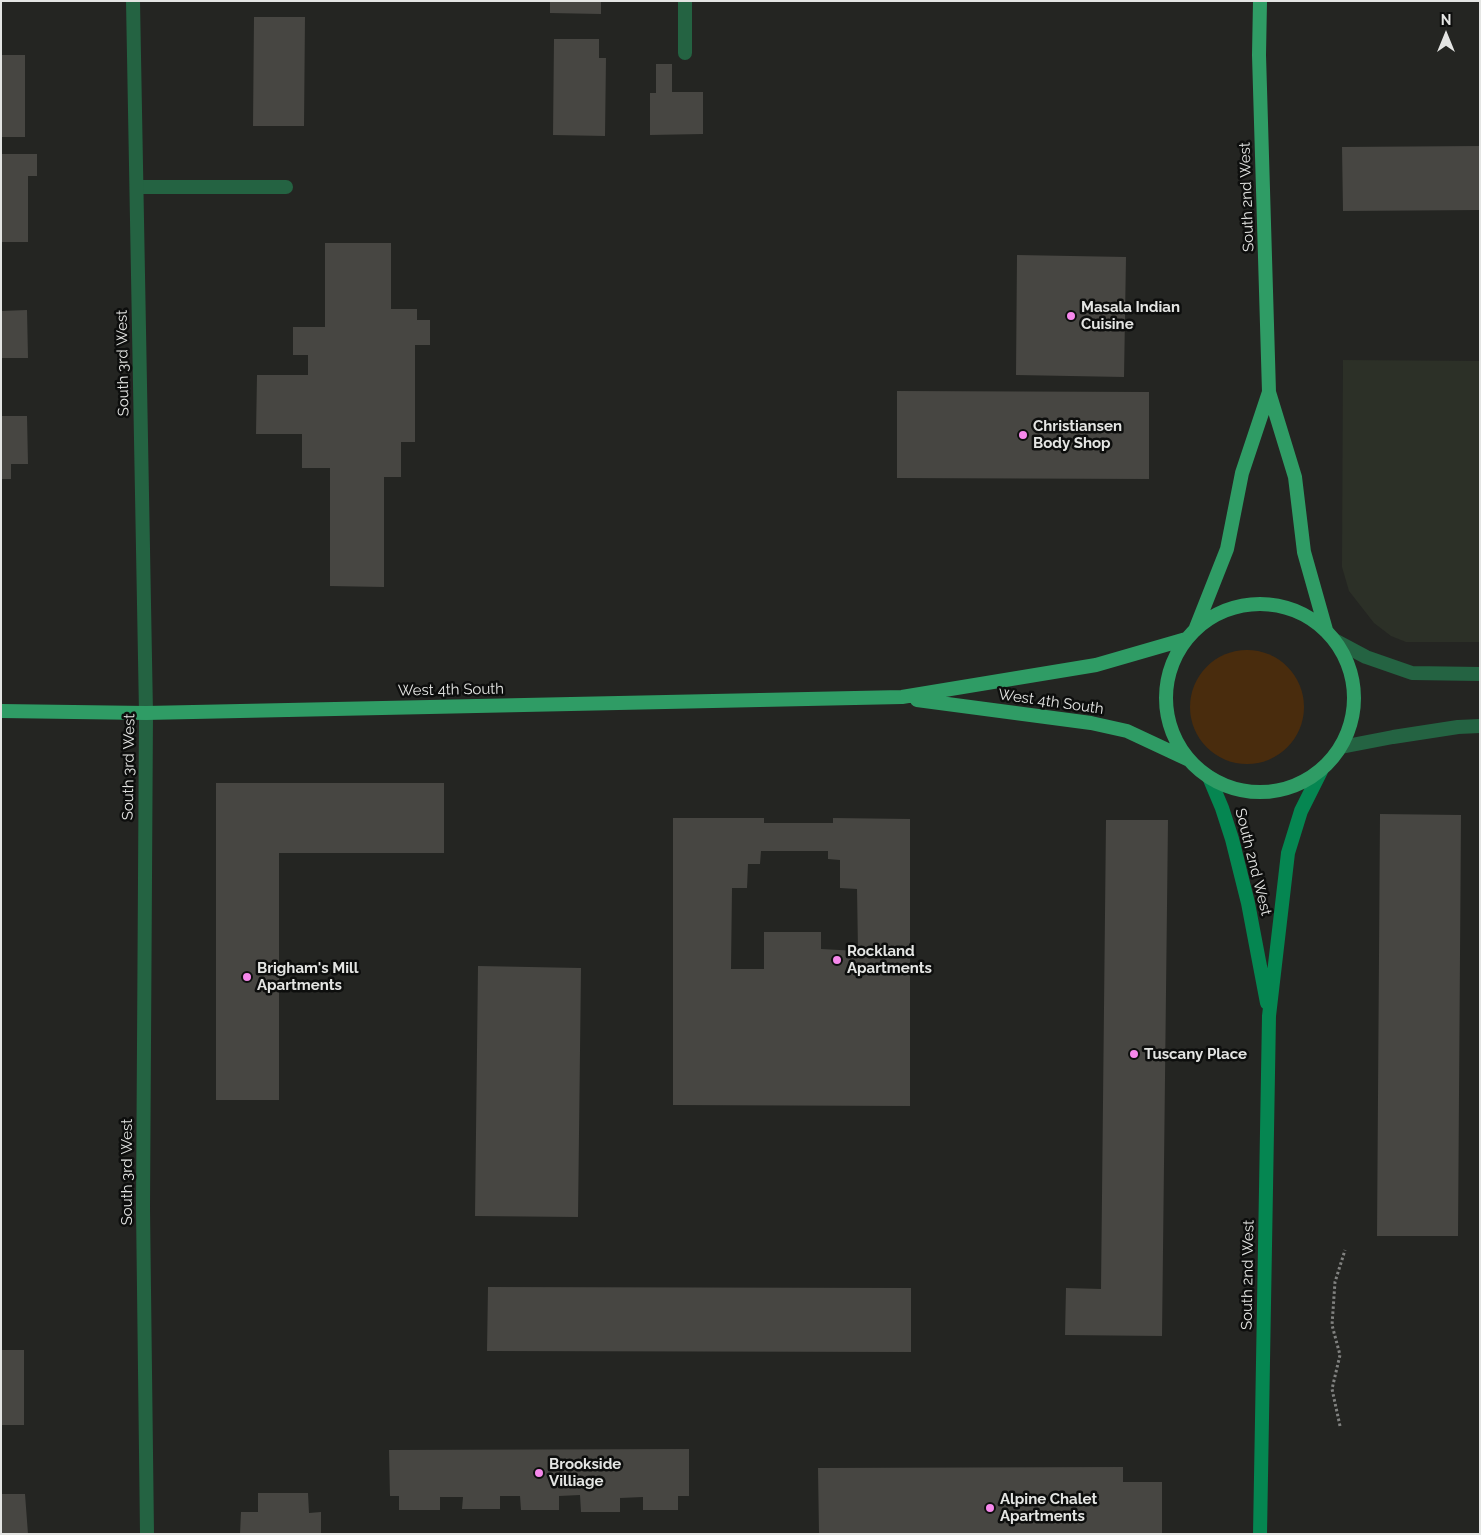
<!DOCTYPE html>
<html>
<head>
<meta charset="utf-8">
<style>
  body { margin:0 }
  #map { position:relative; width:1481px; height:1535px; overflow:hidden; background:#242522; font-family:Raleway,sans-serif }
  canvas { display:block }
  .frame { position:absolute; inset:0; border:2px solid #e4e5e3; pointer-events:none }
  .north { position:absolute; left:1421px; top:10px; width:50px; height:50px; -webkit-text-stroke:4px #0d0e0d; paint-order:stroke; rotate:0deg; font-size:14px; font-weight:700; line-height:20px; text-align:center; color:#e4e5e3 }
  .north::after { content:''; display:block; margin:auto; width:18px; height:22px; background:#e4e5e3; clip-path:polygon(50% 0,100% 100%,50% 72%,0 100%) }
</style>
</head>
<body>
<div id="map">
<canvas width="1481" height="1535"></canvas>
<div class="frame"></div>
<div class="north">N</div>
</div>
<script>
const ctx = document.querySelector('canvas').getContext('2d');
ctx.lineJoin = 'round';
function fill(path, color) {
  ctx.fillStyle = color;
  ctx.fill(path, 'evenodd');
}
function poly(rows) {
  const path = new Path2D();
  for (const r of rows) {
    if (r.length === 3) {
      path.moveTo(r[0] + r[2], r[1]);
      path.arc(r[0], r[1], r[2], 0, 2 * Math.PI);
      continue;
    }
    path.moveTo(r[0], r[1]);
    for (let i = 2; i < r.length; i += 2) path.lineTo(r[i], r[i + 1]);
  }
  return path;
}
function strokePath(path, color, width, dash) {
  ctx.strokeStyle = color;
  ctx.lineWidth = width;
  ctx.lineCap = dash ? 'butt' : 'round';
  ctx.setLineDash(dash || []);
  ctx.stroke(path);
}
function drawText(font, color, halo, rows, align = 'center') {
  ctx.font = font + ' Raleway,sans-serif';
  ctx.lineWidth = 5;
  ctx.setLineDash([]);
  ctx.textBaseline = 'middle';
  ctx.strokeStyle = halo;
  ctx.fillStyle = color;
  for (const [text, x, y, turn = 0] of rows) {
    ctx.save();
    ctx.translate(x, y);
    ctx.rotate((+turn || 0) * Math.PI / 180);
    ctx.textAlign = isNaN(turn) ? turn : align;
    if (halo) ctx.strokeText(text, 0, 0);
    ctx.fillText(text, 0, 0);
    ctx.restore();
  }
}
fill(poly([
  [1343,360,1480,361,1480,642,1406,642,1391,636,1374,623,1349,591,1342,567]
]), '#2c3027');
fill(poly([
  [1247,707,57]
]), '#492c0d');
fill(poly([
  [550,1,601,1,601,14,550,13],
  [254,17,305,17,304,126,253,126],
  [554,39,599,39,599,58,606,58,605,136,553,135],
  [1,55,25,55,25,137,1,137],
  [656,64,672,64,672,92,703,92,703,134,650,135,650,93,656,93],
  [1480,146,1480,210,1343,211,1342,147],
  [1,154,37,154,37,176,28,176,28,242,1,242],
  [325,243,391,243,391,309,417,309,417,320,430,320,430,345,415,345,415,442,401,442,401,477,384,477,384,587,330,586,330,468,302,468,302,434,256,434,257,375,308,375,308,355,293,355,293,327,325,327],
  [1017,255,1126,257,1124,377,1016,375],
  [27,310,28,358,1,358,1,311],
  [897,391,1149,392,1149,479,897,478],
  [1,416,27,416,28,464,11,464,11,479,1,479],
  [216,783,444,783,444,853,279,853,279,1100,216,1100],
  [1380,814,1461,815,1458,1236,1377,1236],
  [673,818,764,818,764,823,833,823,833,818,910,819,910,1106,673,1105],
  [761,851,828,851,828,859,840,860,840,888,857,889,858,951,821,949,821,932,764,932,764,969,731,969,732,888,747,888,748,864,760,864],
  [1106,820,1168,820,1162,1336,1065,1335,1066,1288,1101,1289],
  [478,966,581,968,578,1217,475,1216],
  [488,1287,911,1288,911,1352,487,1351],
  [1,1350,24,1350,24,1425,1,1425],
  [689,1449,689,1496,678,1496,678,1510,643,1510,643,1497,620,1498,620,1512,581,1512,580,1495,559,1496,559,1510,521,1510,520,1496,500,1496,500,1509,462,1509,463,1497,440,1497,440,1510,399,1510,399,1496,390,1496,389,1450],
  [1123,1467,1123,1482,1162,1482,1162,1534,819,1534,818,1468],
  [258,1493,308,1493,309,1513,321,1512,321,1534,240,1534,241,1512,258,1512],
  [1,1494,25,1494,28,1534,1,1534]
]), '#474642');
strokePath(poly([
  [1340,1426,1332,1389,1340,1355,1332,1325,1335,1282,1345,1250]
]), '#818280', 3, [2.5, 2.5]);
strokePath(poly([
  [137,187,286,187]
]), '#246342', 14);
strokePath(poly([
  [133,1,146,713,143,1208,147,1534],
  [685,1,685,53]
]), '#246342', 14);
strokePath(poly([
  [1336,641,1366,657,1412,673,1480,674],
  [1341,747,1393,737,1458,727,1480,726]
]), '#246342', 14);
strokePath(poly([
  [1209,777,1222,808,1232,839,1248,903,1267,1003],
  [1260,1534,1269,1016,1288,853,1301,811,1321,771]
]), '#058651', 14);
strokePath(poly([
  [1260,1,1259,55,1269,392,1295,477,1304,552,1326,630],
  [1260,698,94],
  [1195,630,1227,549,1242,473,1269,392],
  [917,700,1091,723,1127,731,1189,760],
  [1,711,146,713,902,697,1096,665,1186,639]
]), '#2f9c65', 14);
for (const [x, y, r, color] of [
  [1071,316,5,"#f788ec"],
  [1023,435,5,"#f788ec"],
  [837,960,5,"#f788ec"],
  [247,977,5,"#f788ec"],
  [1134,1054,5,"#f788ec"],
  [539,1473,5,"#f788ec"],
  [990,1508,5,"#f788ec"]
]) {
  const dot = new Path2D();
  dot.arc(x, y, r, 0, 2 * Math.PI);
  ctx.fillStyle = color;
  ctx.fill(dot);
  strokePath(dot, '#0d0e0d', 2);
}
drawText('15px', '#e4e5e3', '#0d0e0d', [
  ["South 2nd West",1247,197,-92],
  ["South 3rd West",123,363,-91],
  ["West 4th South",451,690,-1],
  ["West 4th South",1051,702,8],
  ["South 3rd West",129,767,-89],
  ["South 2nd West",1253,862,76],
  ["South 3rd West",127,1172,-90],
  ["South 2nd West",1248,1275,-89]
]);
drawText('bold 15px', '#e4e5e3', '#0d0e0d', [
  ["Masala Indian",1081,307],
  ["Cuisine",1081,324],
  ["Christiansen",1033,426],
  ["Body Shop",1033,443],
  ["Rockland",847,951],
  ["Apartments",847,968],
  ["Brigham's Mill",257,968],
  ["Apartments",257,985],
  ["Tuscany Place",1144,1054],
  ["Brookside",549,1464],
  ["Villiage",549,1481],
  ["Alpine Chalet",1000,1499],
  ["Apartments",1000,1516]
], 'left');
</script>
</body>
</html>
